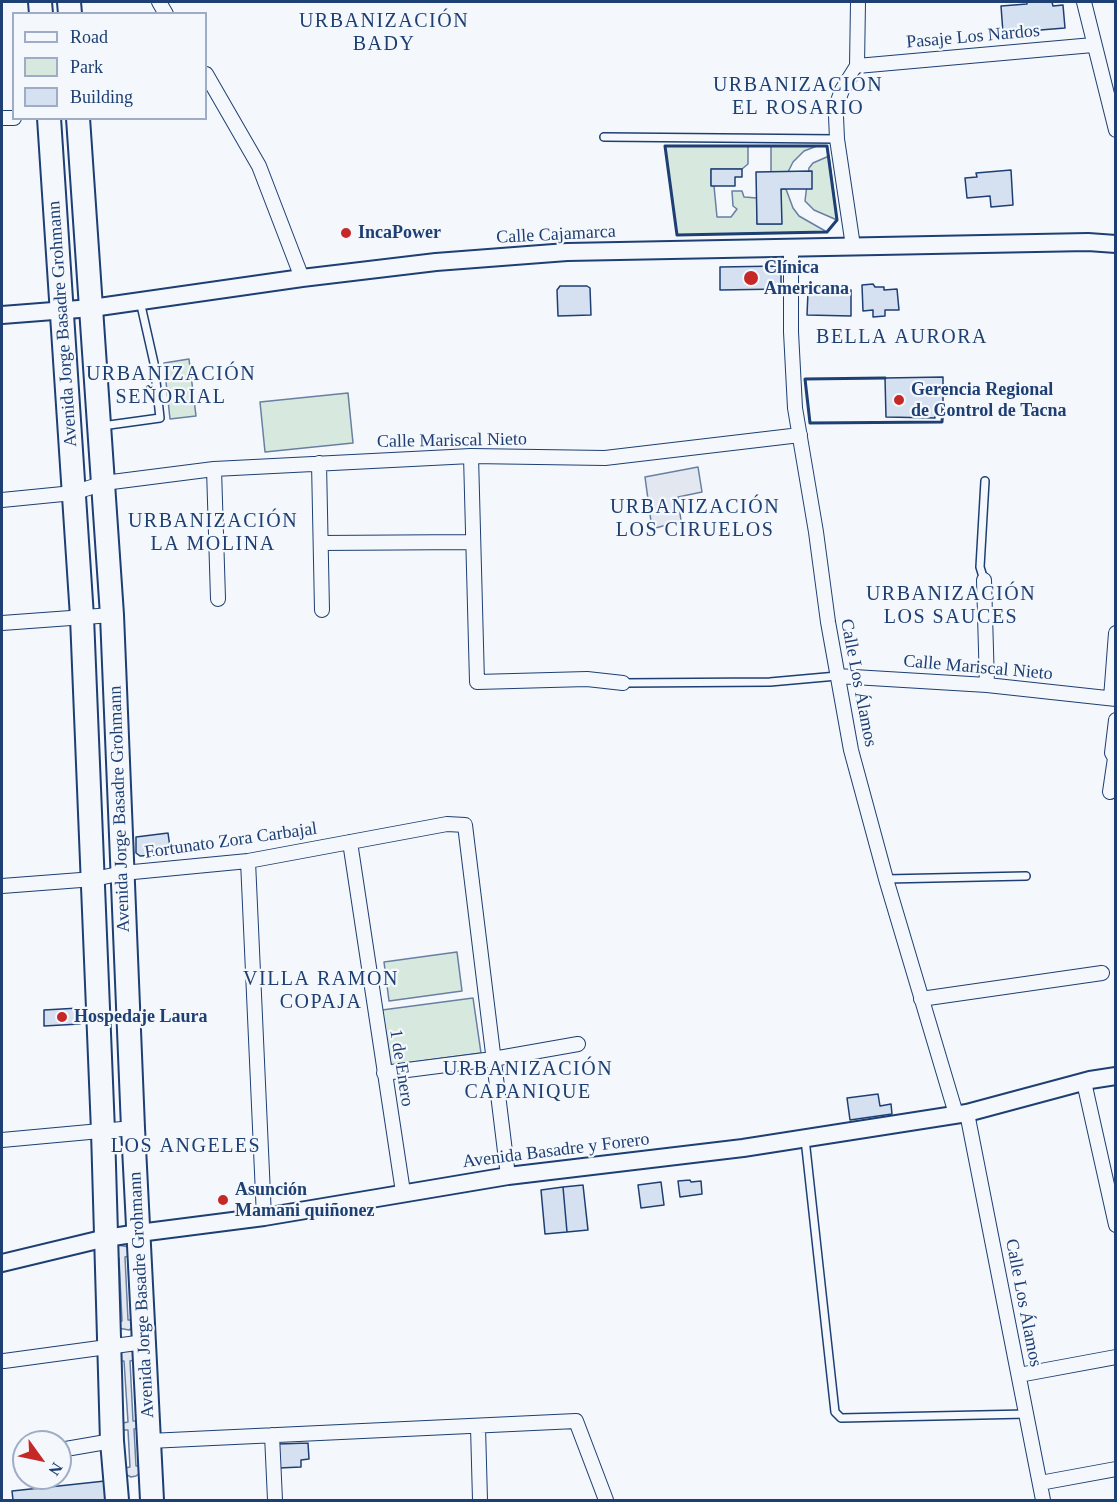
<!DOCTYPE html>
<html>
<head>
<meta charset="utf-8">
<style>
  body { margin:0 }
  #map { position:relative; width:1117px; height:1502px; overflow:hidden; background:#f4f7fb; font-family:"Times New Roman",serif }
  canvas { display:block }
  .frame { position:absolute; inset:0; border:3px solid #1d3f73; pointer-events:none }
  .legend { position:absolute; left:12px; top:12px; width:195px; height:108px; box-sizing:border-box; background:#f4f7fb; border:2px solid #9eadc5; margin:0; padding:8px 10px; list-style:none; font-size:18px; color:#1d3f73 }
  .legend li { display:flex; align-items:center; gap:12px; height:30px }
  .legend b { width:30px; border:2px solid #9eadc5 }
  .north { position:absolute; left:12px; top:1430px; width:60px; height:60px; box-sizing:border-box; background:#f4f7fb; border:2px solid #9eadc5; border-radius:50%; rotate:123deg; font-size:16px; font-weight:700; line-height:24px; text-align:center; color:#1d3f73 }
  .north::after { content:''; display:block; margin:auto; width:21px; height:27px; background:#c62828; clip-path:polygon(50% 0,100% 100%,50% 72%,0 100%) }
</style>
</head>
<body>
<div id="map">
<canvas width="1117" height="1502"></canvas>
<div class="frame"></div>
<ul class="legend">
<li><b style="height:8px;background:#f4f7fb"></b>Road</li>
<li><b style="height:16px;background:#d7e8df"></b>Park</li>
<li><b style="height:16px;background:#d5e0f0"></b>Building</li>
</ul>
<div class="north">N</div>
</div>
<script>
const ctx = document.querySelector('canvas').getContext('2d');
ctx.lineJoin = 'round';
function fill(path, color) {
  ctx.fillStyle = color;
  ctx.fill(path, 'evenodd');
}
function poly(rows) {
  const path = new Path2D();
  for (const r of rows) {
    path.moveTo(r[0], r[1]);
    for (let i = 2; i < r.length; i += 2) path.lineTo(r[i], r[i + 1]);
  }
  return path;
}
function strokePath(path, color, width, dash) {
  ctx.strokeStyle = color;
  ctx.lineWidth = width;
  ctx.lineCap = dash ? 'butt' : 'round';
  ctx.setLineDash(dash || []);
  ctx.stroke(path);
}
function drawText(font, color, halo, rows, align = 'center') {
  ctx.font = font + ' "Times New Roman",serif';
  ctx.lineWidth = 4.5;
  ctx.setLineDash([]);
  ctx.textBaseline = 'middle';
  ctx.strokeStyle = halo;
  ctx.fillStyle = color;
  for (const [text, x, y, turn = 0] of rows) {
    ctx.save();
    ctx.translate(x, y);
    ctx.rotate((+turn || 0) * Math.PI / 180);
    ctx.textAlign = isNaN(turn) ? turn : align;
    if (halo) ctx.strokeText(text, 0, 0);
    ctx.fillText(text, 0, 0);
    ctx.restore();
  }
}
const green = poly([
  [665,146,748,146,748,164,742,169,711,169,711,185,714,186,717,217,731,217,737,209,733,206,732,191,742,191,744,197,757,198,757,224,781,224,781,189,786,189,793,208,799,216,827,232,677,235,665,146],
  [771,146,817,146,804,151,793,162,788,172,771,172,771,146],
  [829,156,837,220,814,210,805,201,809,168,813,163,829,156],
  [189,359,196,416,170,419,164,363,189,359],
  [348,393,353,443,265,452,260,402,348,393],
  [457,952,462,991,389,1001,384,962,457,952],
  [473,998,481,1053,391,1065,382,1010,473,998]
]);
fill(green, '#d7e8df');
strokePath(green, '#687fa3', 1.5);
const parking = poly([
  [698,467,702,492,678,497,681,521,652,529,645,477,698,467],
  [118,1245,129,1247,130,1256,125,1257,128,1320,133,1320,134,1327,129,1330,118,1328,117,1322,122,1321,119,1258,114,1258,113,1249,118,1245],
  [130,1350,135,1354,135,1360,130,1361,133,1421,139,1421,139,1428,134,1429,136,1466,141,1466,141,1472,136,1476,131,1477,125,1474,125,1468,130,1467,128,1430,123,1430,123,1423,128,1422,124,1361,119,1361,119,1355,124,1351,130,1350]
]);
fill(parking, '#e3e8f0');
strokePath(parking, '#687fa3', 1.5);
const building = poly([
  [1027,2,1052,2,1053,6,1063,5,1065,28,1003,33,1001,6,1027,4,1027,2],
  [711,169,742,169,742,177,735,177,735,186,711,186,711,169],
  [1011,170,1013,205,991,207,990,196,967,198,965,178,977,177,976,173,1011,170],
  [812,171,812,189,781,189,782,224,757,224,756,172,812,171],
  [781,266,781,289,720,290,720,267,781,266],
  [873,284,875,287,884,287,884,290,897,289,899,310,885,310,885,316,873,317,873,310,863,311,862,285,873,284],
  [560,286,587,286,590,288,591,315,558,316,557,290,560,286],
  [816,289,851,290,851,316,807,315,808,292,815,293,816,289],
  [943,377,943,405,935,405,935,418,886,417,885,378,943,377],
  [168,833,171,854,140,856,136,853,136,837,168,833],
  [79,1008,80,1024,44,1026,44,1010,79,1008],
  [878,1094,880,1106,891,1104,892,1114,850,1120,847,1098,878,1094],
  [690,1180,691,1182,701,1181,702,1194,680,1197,678,1181,690,1180],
  [661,1182,664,1205,641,1208,638,1185,661,1182],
  [583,1185,588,1230,567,1232,563,1187,583,1185],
  [563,1187,567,1232,545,1234,541,1190,563,1187],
  [308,1443,309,1459,301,1460,301,1467,279,1468,278,1444,308,1443],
  [105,1481,106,1500,13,1500,12,1491,105,1481]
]);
fill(building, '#d5e0f0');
strokePath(building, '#1d3f73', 1.5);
const service = poly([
  [604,137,837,139],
  [102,426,160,418,154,363,140,301],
  [984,580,980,567,985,481],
  [623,683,770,682,837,676],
  [886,879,1026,876],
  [805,1139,835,1412,841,1418,1027,1414]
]);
const minor = poly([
  [159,2,166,14],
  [1084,2,1116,130],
  [857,66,1093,45],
  [206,74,259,166,302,278],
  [2,118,14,118],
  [853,246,837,139,836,116,838,101,842,90,857,66,858,2],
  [791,247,791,332,795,408,816,532,828,622,851,750,886,879,956,1114],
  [471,456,477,682,587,679,623,683],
  [319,463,322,610],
  [214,469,218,599],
  [2,500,73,493,104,483,214,469,471,456,605,458,800,435],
  [321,543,472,542],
  [984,580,987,685],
  [2,623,112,615],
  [837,676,987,685,1116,699],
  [1111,698,1116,633],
  [1110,792,1115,758,1112,753,1116,720],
  [350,842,403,1192],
  [248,861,264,1217],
  [2,886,94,879,123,873,248,861,447,824,465,825,508,1176],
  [921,999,1102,973],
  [384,1073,493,1059,578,1044],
  [1084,1082,1116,1225],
  [967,1113,1043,1500],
  [2,1140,133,1128],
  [4,1361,144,1342],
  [1019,1375,1116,1357],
  [478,1427,480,1500],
  [272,1435,275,1500],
  [149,1441,576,1421,606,1500],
  [60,1450,112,1441],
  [24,1457,24,1456],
  [1040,1483,1116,1469]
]);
const tertiary = poly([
  [2,315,92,308,302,278,436,262,567,252,1088,242,1116,244],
  [2,1263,106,1238,139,1233,264,1217,508,1176,743,1148,967,1113,1090,1080,1116,1076]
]);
const trunk = poly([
  [40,2,41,14],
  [69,2,70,14],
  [49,118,82,617,103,1131,112,1441,117,1500],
  [78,118,112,615,133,1128,152,1500]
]);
strokePath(service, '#1d3f73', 10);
strokePath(minor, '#1d3f73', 16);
strokePath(tertiary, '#1d3f73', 20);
strokePath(trunk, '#1d3f73', 26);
strokePath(service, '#f4f7fb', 7);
strokePath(minor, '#f4f7fb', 14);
strokePath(tertiary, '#f4f7fb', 16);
strokePath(trunk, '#f4f7fb', 22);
strokePath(poly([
  [665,146,827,146,837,220,827,232,677,235,665,146],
  [885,378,805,379,810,423,942,422,943,405]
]), '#1d3f73', 3);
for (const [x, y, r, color] of [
  [346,233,6,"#c62828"],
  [751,278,8,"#c62828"],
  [899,400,6,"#c62828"],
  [62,1017,6,"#c62828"],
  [223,1200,6,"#c62828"]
]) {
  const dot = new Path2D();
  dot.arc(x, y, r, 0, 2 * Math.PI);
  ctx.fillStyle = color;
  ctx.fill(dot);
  strokePath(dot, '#f4f7fb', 2);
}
drawText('18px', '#1d3f73', '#f4f7fb', [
  ["Pasaje Los Nardos",973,37,-5],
  ["Calle Cajamarca",556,235,-3],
  ["Avenida Jorge Basadre Grohmann",63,324,-94],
  ["Calle Mariscal Nieto",452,441,-1],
  ["Calle Mariscal Nieto",978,668,5],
  ["Calle Los Álamos",858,683,79],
  ["Avenida Jorge Basadre Grohmann",120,809,-92],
  ["Fortunato Zora Carbajal",231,841,-8],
  ["1 de Enero",401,1068,81],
  ["Avenida Basadre y Forero",556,1151,-7],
  ["Avenida Jorge Basadre Grohmann",142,1295,-93],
  ["Calle Los Álamos",1023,1303,79]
]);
drawText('bold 18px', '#1d3f73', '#f4f7fb', [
  ["IncaPower",358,233],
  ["Clínica",764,268],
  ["Americana",764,289],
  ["Gerencia Regional",911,390],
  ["de Control de Tacna",911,411],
  ["Hospedaje Laura",74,1017],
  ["Asunción",235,1190],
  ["Mamani quiñonez",235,1211]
], 'left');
ctx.letterSpacing = '1.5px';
drawText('20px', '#1d3f73', '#f4f7fb', [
  ["URBANIZACIÓN",384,22],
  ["BADY",384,45],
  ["URBANIZACIÓN",798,86],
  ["EL ROSARIO",798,109],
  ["BELLA AURORA",902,338],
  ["URBANIZACIÓN",171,375],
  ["SEÑORIAL",171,398],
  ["URBANIZACIÓN",695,508],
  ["LOS CIRUELOS",695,531],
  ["URBANIZACIÓN",213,522],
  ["LA MOLINA",213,545],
  ["URBANIZACIÓN",951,595],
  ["LOS SAUCES",951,618],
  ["VILLA RAMON",321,980],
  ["COPAJA",321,1003],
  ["URBANIZACIÓN",528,1070],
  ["CAPANIQUE",528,1093],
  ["LOS ANGELES",186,1147]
]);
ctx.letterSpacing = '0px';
</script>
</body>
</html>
